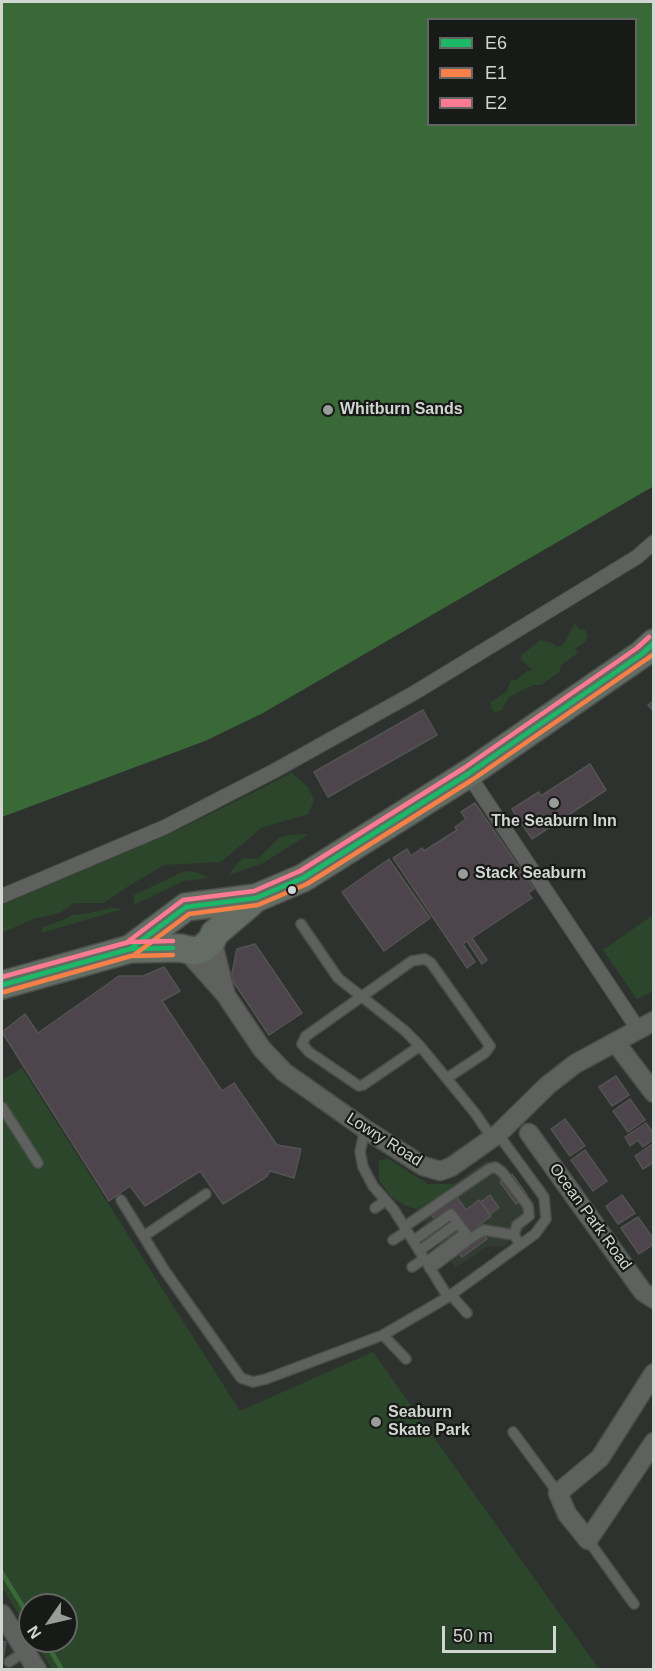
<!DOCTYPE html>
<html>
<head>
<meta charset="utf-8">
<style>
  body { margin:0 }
  #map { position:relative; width:655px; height:1671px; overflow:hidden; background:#2e322e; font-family:Helvetica,sans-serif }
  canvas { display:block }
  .frame { position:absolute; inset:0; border:3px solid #d2d6d2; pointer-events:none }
  .legend { position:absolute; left:427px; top:18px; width:210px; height:108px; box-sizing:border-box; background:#171a17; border:2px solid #626562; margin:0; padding:8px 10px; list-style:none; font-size:18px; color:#d2d6d2 }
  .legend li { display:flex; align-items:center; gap:12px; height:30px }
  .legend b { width:30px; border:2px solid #626562 }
  .north { position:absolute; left:18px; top:1593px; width:60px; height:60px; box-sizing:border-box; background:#171a17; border:2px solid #626562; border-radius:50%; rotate:236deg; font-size:16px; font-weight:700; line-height:24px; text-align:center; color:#d2d6d2 }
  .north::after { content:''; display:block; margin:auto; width:21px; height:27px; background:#999d99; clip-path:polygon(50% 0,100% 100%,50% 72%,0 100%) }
  .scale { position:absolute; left:442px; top:1626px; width:114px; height:27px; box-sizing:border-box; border:3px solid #d2d6d2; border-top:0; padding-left:8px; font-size:18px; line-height:21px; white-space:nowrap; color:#d2d6d2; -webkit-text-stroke:4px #171a17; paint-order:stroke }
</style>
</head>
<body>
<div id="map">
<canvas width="655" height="1671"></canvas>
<div class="frame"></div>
<ul class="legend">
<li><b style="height:8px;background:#1ab867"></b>E6</li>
<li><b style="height:8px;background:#f78048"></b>E1</li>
<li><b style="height:8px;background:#fe7a93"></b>E2</li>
</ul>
<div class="north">N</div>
<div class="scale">50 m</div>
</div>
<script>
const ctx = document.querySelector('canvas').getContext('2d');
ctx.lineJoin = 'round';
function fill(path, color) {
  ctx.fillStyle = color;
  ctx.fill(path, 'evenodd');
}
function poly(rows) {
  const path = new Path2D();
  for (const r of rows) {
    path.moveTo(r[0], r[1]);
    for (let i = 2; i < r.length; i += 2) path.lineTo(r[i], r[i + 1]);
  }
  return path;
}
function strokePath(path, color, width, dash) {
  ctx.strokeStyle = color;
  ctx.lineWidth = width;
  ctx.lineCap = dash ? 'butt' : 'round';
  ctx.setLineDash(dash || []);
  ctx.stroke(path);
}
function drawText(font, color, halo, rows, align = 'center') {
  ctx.font = font + ' Helvetica,sans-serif';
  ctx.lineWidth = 4.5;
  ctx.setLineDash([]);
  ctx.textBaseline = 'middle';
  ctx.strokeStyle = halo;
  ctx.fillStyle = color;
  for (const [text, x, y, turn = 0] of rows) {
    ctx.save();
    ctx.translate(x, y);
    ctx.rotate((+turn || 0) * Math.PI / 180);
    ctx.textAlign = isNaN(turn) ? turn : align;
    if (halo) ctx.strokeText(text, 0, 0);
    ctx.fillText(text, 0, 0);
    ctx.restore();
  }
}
fill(poly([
  [486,1161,502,1166,526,1194,536,1216,523,1230,503,1247,488,1246,455,1268,416,1209,441,1198,454,1184]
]), '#333c32');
fill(poly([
  [575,623,579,629,585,630,588,635,585,642,575,649,578,653,561,665,559,672,541,685,533,685,509,697,501,711,494,712,491,708,491,702,506,692,511,681,516,680,527,671,533,670,520,659,522,655,540,640,550,642,557,647,563,645],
  [292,773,309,788,314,801,308,814,261,828,221,862,164,865,127,887,104,903,74,903,60,913,33,919,2,933,2,905,178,830],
  [309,834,263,863,229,875,235,866,243,858,258,859,279,838,288,835],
  [185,871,196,872,209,878,183,881,134,905,134,895],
  [111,908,123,909,41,933,43,927,66,919,72,915,90,913],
  [653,915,653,991,637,999,603,950],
  [22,1068,240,1411,373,1352,599,1669,52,1669,35,1641,66,1641,66,1605,30,1605,30,1633,2,1587,2,1080],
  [387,1158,428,1184,454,1184,441,1198,416,1209,406,1206,390,1196,379,1179,379,1161]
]), '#2c462b');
fill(poly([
  [2,2,653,2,654,486,263,713,205,741,2,817],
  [428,20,636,20,636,124,428,124]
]), '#396937');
strokePath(poly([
  [2,1573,30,1618],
  [45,1641,62,1670]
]), '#396937', 4.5);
const building = poly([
  [654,700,654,712,648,705,654,700],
  [423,710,437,735,328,797,314,772,423,710],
  [590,764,606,790,532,839,512,809,539,792,541,796,590,764],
  [475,803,534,889,528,893,532,898,472,938,487,960,482,964,467,941,463,944,475,962,467,968,393,858,407,849,411,856,422,848,424,851,457,830,455,827,466,819,461,812,475,803],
  [389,859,430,918,384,951,342,892,389,859],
  [255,944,302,1013,269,1035,231,978,237,949,255,944],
  [164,967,180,991,162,1001,222,1091,234,1083,277,1145,301,1149,294,1178,270,1171,266,1177,223,1204,200,1171,145,1206,130,1186,109,1201,2,1032,25,1014,38,1033,119,976,143,976,164,967],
  [616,1076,629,1095,612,1106,599,1087,616,1076],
  [630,1099,645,1120,628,1132,613,1111,630,1099],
  [565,1119,585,1146,570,1156,551,1129,565,1119],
  [646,1123,654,1134,654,1139,643,1147,638,1140,630,1146,625,1137,646,1123],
  [654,1143,654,1162,643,1169,635,1156,654,1143],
  [585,1150,607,1181,593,1191,571,1160,585,1150],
  [512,1174,527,1195,516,1204,500,1182,512,1174],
  [490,1195,499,1208,490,1214,481,1202,490,1195],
  [622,1195,635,1213,618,1224,606,1206,622,1195],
  [456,1196,466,1210,479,1200,491,1216,478,1226,487,1239,462,1257,431,1214,456,1196],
  [638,1217,654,1240,654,1244,639,1254,621,1228,638,1217],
  [2,1641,6,1642,3,1659,2,1659,2,1641]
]);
fill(building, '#4e444b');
strokePath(building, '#535452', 1.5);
const service = poly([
  [301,924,338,978,404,1030,420,1046,475,1113,492,1138],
  [420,1046,363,1085,359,1086,309,1052,302,1044,306,1036,412,961,425,959,431,963,490,1046,485,1053,447,1078],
  [2,1107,38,1163],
  [365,1129,360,1152,363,1167,373,1186,394,1210,448,1297,535,1234,546,1219,544,1197,498,1134],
  [121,1200,165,1271,241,1378,253,1382,266,1379,383,1335,448,1297],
  [375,1208,385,1201],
  [404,1227,489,1169,495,1167,502,1172,528,1206,529,1216,517,1225,514,1235,520,1244],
  [144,1236,206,1194],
  [393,1240,407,1231],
  [413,1241,451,1214,470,1239,484,1230,514,1235],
  [419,1251,458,1223],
  [426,1262,465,1233],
  [412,1267,424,1259],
  [430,1269,470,1239],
  [451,1295,467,1313],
  [383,1335,406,1359],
  [513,1432,558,1493],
  [588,1540,634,1604],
  [9,1662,26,1651]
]);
const pedestrian = poly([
  [468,774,638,1029],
  [2,896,165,827,274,771,414,693,637,557,654,542]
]);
const minor = poly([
  [212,940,225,992],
  [185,949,225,994,262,1049,284,1072,365,1129,423,1166,440,1171,451,1167,498,1134,548,1085,575,1064,654,1021],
  [615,1042,654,1093],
  [529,1133,643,1292,654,1299],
  [654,1373,600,1458,558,1493,567,1514,588,1540,654,1442],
  [2,1614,37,1670]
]);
const primary = poly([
  [130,949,186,907,256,898,303,878,468,774,642,654,654,643],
  [2,985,130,949,180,948,194,951,202,949,212,940,214,934,256,898]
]);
strokePath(service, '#4b4f4b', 12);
strokePath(pedestrian, '#4b4f4b', 16);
strokePath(minor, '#4b4f4b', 21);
strokePath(primary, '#4b4f4b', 30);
strokePath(service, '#5e615e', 9);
strokePath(pedestrian, '#5e615e', 14);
strokePath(minor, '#5e615e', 18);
strokePath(primary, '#636d63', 27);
strokePath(poly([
  [130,949,186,907,256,898,303,878,468,774,642,654,654,643],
  [2,985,130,949,173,948]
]), '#1ab867', 4.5);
strokePath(poly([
  [134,955,189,914,258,905,307,884,472,780,654,654],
  [4,992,131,956,173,955]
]), '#f78048', 4.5);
strokePath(poly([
  [126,943,183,900,254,891,300,871,464,768,637,648,649,637],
  [2,977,129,942,173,941]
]), '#fe7a93', 4.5);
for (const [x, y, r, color] of [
  [328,410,6,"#999d99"],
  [554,803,6,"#999d99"],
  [463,874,6,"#999d99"],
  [292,890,5,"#d2d6d2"],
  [376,1422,6,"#999d99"]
]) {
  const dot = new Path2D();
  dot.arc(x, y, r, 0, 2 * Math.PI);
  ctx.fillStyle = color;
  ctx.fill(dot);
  strokePath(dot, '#171a17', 2);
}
drawText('bold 16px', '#d2d6d2', '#171a17', [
  ["Whitburn Sands",340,410],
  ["The Seaburn Inn",554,822,"center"],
  ["Stack Seaburn",475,874],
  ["Seaburn",388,1413],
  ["Skate Park",388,1431]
], 'left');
drawText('16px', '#d2d6d2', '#171a17', [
  ["Lowry Road",384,1140,32],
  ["Ocean Park Road",590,1217,54]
]);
</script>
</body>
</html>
